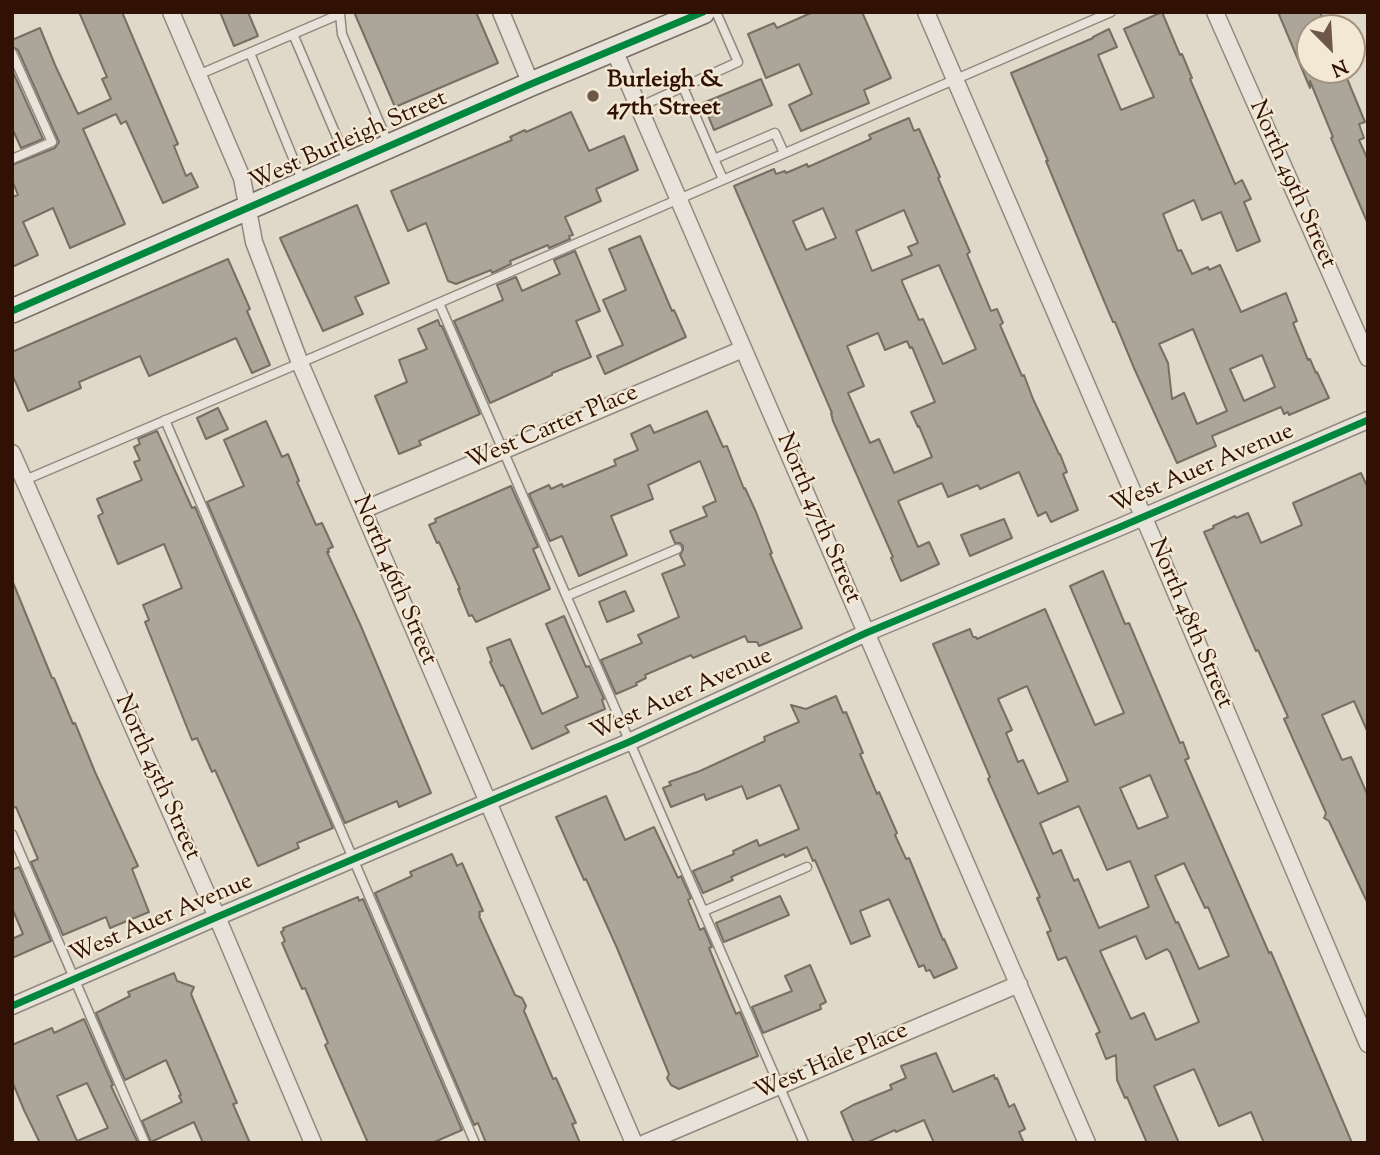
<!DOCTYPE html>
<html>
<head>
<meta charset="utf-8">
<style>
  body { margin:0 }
  #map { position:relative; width:1380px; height:1155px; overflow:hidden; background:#e0d8c8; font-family:"Sorts Mill Goudy",serif }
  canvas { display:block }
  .frame { position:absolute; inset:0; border:14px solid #301104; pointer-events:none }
  .north { position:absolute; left:1296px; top:14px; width:70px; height:70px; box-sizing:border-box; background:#f2e8d4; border:2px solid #a49281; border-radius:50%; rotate:156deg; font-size:19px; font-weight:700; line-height:28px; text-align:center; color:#301104 }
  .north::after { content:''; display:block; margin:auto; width:24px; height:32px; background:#6e5749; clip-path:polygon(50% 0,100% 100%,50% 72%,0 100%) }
</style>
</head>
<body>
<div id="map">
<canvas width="1380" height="1155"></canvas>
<div class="frame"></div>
<div class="north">N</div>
</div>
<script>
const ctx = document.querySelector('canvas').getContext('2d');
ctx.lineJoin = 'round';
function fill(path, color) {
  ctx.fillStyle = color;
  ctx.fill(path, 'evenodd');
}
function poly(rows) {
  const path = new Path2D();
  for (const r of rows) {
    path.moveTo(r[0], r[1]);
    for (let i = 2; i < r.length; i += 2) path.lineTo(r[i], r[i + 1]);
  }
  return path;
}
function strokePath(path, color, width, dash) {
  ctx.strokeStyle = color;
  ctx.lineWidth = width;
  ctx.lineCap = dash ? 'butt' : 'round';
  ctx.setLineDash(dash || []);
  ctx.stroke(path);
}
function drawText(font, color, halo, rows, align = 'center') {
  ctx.font = font + ' "Sorts Mill Goudy",serif';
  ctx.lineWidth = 5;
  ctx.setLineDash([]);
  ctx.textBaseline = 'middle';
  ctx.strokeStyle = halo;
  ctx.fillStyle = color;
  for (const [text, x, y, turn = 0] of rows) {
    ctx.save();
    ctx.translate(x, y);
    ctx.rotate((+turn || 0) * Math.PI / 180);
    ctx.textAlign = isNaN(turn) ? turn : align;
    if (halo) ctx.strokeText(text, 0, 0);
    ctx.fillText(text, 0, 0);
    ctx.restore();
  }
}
const building = poly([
  [79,12,122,12,178,144,174,146,186,176,191,173,198,187,163,203,126,121,121,124,116,114,83,129,125,224,70,248,53,208,23,222,38,255,12,267,12,197,18,195,12,180,12,165,55,148,59,142,18,50,12,47,12,40,40,28,55,65,78,114,111,99,102,79,107,77,79,12],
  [220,12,248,12,258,36,234,46,220,12],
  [354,12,476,12,498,63,395,107,354,12],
  [813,12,862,12,891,78,864,90,869,103,801,131,789,105,812,94,799,64,766,78,748,34,774,23,777,28,813,12],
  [1162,12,1180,55,1182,54,1192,78,1190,79,1235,184,1242,180,1251,199,1244,202,1260,241,1237,251,1221,212,1202,220,1194,200,1163,214,1178,251,1181,250,1192,274,1208,267,1209,270,1220,265,1241,312,1286,293,1297,321,1293,323,1308,360,1310,359,1316,373,1317,372,1329,398,1289,415,1288,412,1284,414,1281,407,1212,436,1216,446,1177,463,1134,368,1115,322,1113,322,1102,296,1046,161,1048,161,1011,73,1093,38,1093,37,1109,29,1117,47,1098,55,1121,110,1154,97,1124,29,1162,12],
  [1193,329,1227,411,1197,424,1184,393,1172,399,1168,363,1159,344,1193,329],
  [1262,355,1275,387,1244,401,1230,369,1262,355],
  [1278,12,1320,12,1327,28,1310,28,1310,70,1330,70,1334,81,1346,76,1365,122,1359,124,1364,138,1359,140,1368,160,1368,224,1331,138,1333,137,1310,81,1310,88,1278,12],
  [12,70,43,139,21,148,12,128,12,70],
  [761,79,772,105,714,130,703,103,761,79],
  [571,112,589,151,624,136,638,170,596,189,601,201,565,217,573,235,569,236,570,239,549,248,548,245,510,261,511,264,492,273,491,270,456,284,448,281,426,223,408,231,391,191,512,140,510,137,525,130,526,132,571,112],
  [909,118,914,131,919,129,940,177,938,178,970,252,967,254,991,311,997,309,1003,323,1000,325,1022,376,1024,375,1033,399,1059,454,1060,454,1067,472,1063,474,1078,510,1051,522,1046,512,1038,516,1019,472,980,489,978,485,948,497,942,483,898,501,918,547,929,542,939,564,901,581,891,558,893,557,833,421,831,413,832,413,734,186,774,169,776,174,785,171,786,173,807,164,808,167,871,139,869,135,909,118],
  [823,208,836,238,806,250,793,221,823,208],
  [904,210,918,243,908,247,912,255,872,271,856,231,904,210],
  [939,265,976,349,943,364,923,319,919,320,902,282,902,280,939,265],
  [878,333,885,350,907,341,910,348,912,347,935,402,911,412,918,427,919,426,932,457,894,473,879,439,870,443,848,393,864,386,847,346,878,333],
  [357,205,389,283,355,297,363,314,323,331,280,238,357,205],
  [640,236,672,311,674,310,686,337,605,374,597,356,623,345,603,300,626,290,609,249,640,236],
  [575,251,600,311,576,321,591,357,552,373,552,375,490,403,454,321,503,300,497,285,516,277,522,291,560,274,554,260,575,251],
  [228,259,250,309,247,311,270,365,252,373,236,338,149,376,140,356,79,382,81,388,28,411,12,374,12,352,228,259],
  [438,320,440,326,442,326,480,414,419,441,421,445,399,454,375,396,407,382,399,360,427,349,418,329,438,320],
  [218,408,228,429,206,439,197,418,218,408],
  [707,411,723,447,727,446,744,489,745,488,756,512,772,553,770,554,802,628,759,646,757,642,748,642,745,636,693,658,691,655,645,675,646,678,636,683,637,685,616,694,601,660,642,643,638,635,679,617,662,574,685,565,680,555,683,550,683,546,680,543,675,543,670,531,707,516,703,507,716,501,700,461,648,485,653,499,611,516,627,555,579,576,562,536,550,541,529,494,549,485,551,489,562,484,563,487,616,465,614,460,638,450,631,434,650,425,654,433,707,411],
  [266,421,282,457,288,454,299,481,297,482,316,525,322,523,333,547,328,549,329,552,327,552,360,624,431,793,399,807,397,801,345,823,207,502,244,486,224,440,266,421],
  [157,431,192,508,195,507,333,828,297,843,299,848,258,866,215,770,212,772,197,738,192,740,145,622,149,620,143,605,182,588,164,544,118,564,98,516,103,513,97,499,142,480,134,462,140,460,134,447,140,444,138,439,157,431],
  [1361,473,1368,488,1368,733,1354,701,1322,715,1342,760,1351,757,1368,796,1368,904,1329,821,1324,818,1326,813,1284,719,1288,717,1258,650,1256,651,1204,532,1214,528,1213,526,1235,516,1236,518,1248,513,1261,543,1302,525,1293,503,1361,473],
  [511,486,538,547,533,549,550,589,476,622,472,615,469,616,458,589,460,589,439,542,437,543,429,525,436,522,435,519,511,486],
  [1004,519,1012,538,970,556,961,535,1004,519],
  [1103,571,1125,624,1129,623,1180,743,1183,742,1189,758,1185,760,1269,953,1271,952,1352,1143,1264,1143,1251,1112,1219,1126,1194,1069,1154,1086,1179,1143,1147,1143,1127,1097,1125,1098,1117,1080,1116,1055,1106,1059,1096,1034,1100,1032,1066,957,1058,960,1047,932,1051,931,1037,898,1040,897,988,779,990,777,933,644,970,629,973,637,976,637,977,639,1045,609,1095,725,1124,713,1070,586,1103,571],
  [1027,686,1068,781,1038,794,1023,760,1018,762,1006,733,1012,730,998,699,1027,686],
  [1150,775,1168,817,1138,829,1120,788,1150,775],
  [1079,806,1107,870,1130,861,1149,907,1099,928,1078,879,1074,881,1061,850,1053,854,1040,823,1079,806],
  [1184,863,1205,908,1208,907,1229,956,1199,969,1178,922,1176,923,1155,876,1184,863],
  [1136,936,1146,959,1167,949,1170,952,1199,1022,1156,1040,1144,1013,1131,1019,1100,951,1136,936],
  [12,580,52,678,54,678,73,724,75,723,95,772,138,866,132,869,149,912,110,928,106,917,63,935,31,862,38,859,16,807,12,808,12,580],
  [625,591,634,611,607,622,599,602,625,591],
  [564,616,586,667,589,666,604,699,602,700,605,709,565,726,569,732,532,749,503,685,501,686,490,662,492,661,487,648,510,639,542,714,578,697,546,624,564,616],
  [836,696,843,713,846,712,863,753,860,754,877,794,879,792,897,833,895,835,906,859,909,858,943,940,944,939,957,968,934,978,930,970,926,971,924,965,919,967,889,899,860,911,870,936,851,944,815,860,813,861,807,847,785,857,784,854,731,877,733,880,703,893,693,871,734,854,733,851,757,840,759,846,799,829,780,785,747,799,742,786,706,800,704,794,671,807,663,788,671,785,669,782,700,771,765,741,764,737,799,722,791,705,806,709,836,696],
  [606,796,625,840,654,827,678,878,681,876,691,898,688,900,700,930,704,928,712,947,709,948,724,985,736,1014,740,1012,758,1056,679,1089,671,1085,667,1078,669,1074,617,948,586,879,584,880,556,817,606,796],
  [452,854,457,866,462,863,483,911,479,912,480,915,479,916,515,995,522,998,526,1006,524,1011,527,1018,553,1079,556,1078,576,1123,572,1124,580,1143,486,1143,478,1123,474,1125,375,893,412,876,410,872,452,854],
  [19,867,51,941,12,958,12,939,23,934,12,908,12,870,19,867],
  [780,896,789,915,724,942,716,923,780,896],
  [358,897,359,901,363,899,462,1130,432,1143,368,1143,325,1045,328,1043,305,988,302,989,282,943,285,941,281,932,284,930,283,928,358,897],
  [810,965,826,1002,820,1005,821,1009,763,1033,752,1007,792,991,785,976,810,965],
  [174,973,177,981,194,987,191,994,237,1103,233,1104,250,1143,203,1143,194,1122,151,1142,142,1121,182,1102,179,1096,181,1095,166,1060,125,1080,96,1013,130,996,128,992,174,973],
  [84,1019,113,1085,111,1086,138,1143,40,1143,24,1110,12,1081,12,1045,52,1028,54,1033,84,1019],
  [87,1083,108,1128,77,1141,57,1096,87,1083],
  [936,1053,953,1092,994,1075,995,1079,997,1078,1009,1107,1014,1104,1025,1129,1019,1132,1024,1143,934,1143,924,1120,896,1132,895,1130,866,1143,854,1143,841,1112,853,1105,892,1089,890,1085,906,1078,901,1066,936,1053]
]);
fill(building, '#aca599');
strokePath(building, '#786e64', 2);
const service = poly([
  [293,34,348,163],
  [12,53,52,142,12,159],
  [250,53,302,180],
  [198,75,340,14,342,34,388,143],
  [683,87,714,159,775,133,784,153],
  [639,107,738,62,716,12],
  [714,159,723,179],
  [439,303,804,1143],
  [165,420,475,1143],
  [25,480,300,363,1111,12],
  [567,596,677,549],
  [12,834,145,1143],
  [704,911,807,867]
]);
const minor = poly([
  [171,12,242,178,254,242,300,363,634,1143],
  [501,12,531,84],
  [926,12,1153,539,1368,1044],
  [1215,12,1368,358],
  [614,50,1087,1143],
  [12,453,217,917,313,1143],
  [363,510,743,349],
  [12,1006,217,917,629,742,866,633,1120,527,1368,420],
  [645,1143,1019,984]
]);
const secondary = poly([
  [12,311,531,84,703,12]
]);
strokePath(service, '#91887e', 11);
strokePath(minor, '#91887e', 19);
strokePath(secondary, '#786e64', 26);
strokePath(service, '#e7e3db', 8);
strokePath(minor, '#e7e3db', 16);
strokePath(secondary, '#e7e3db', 23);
strokePath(poly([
  [12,311,531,84,703,12],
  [12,1006,217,917,629,742,866,633,1120,527,1368,420]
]), '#00873e', 7);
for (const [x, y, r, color] of [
  [593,96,7,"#6e5749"]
]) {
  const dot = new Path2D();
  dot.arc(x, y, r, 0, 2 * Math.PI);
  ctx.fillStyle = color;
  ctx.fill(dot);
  strokePath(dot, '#f2e8d4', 2.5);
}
drawText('bold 24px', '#301104', '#f2e8d4', [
  ["Burleigh &",607,82],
  ["47th Street",607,110]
], 'left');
drawText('24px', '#301104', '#f2e8d4', [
  ["West Burleigh Street",349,142,-24],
  ["North 49th Street",1291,185,66],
  ["West Carter Place",553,429,-23],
  ["West Auer Avenue",1203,470,-23],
  ["North 47th Street",817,519,67],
  ["North 46th Street",393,581,67],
  ["North 48th Street",1189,624,67],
  ["West Auer Avenue",682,696,-24],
  ["North 45th Street",156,778,66],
  ["West Auer Avenue",162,920,-23],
  ["West Hale Place",832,1063,-23]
]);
</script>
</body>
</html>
